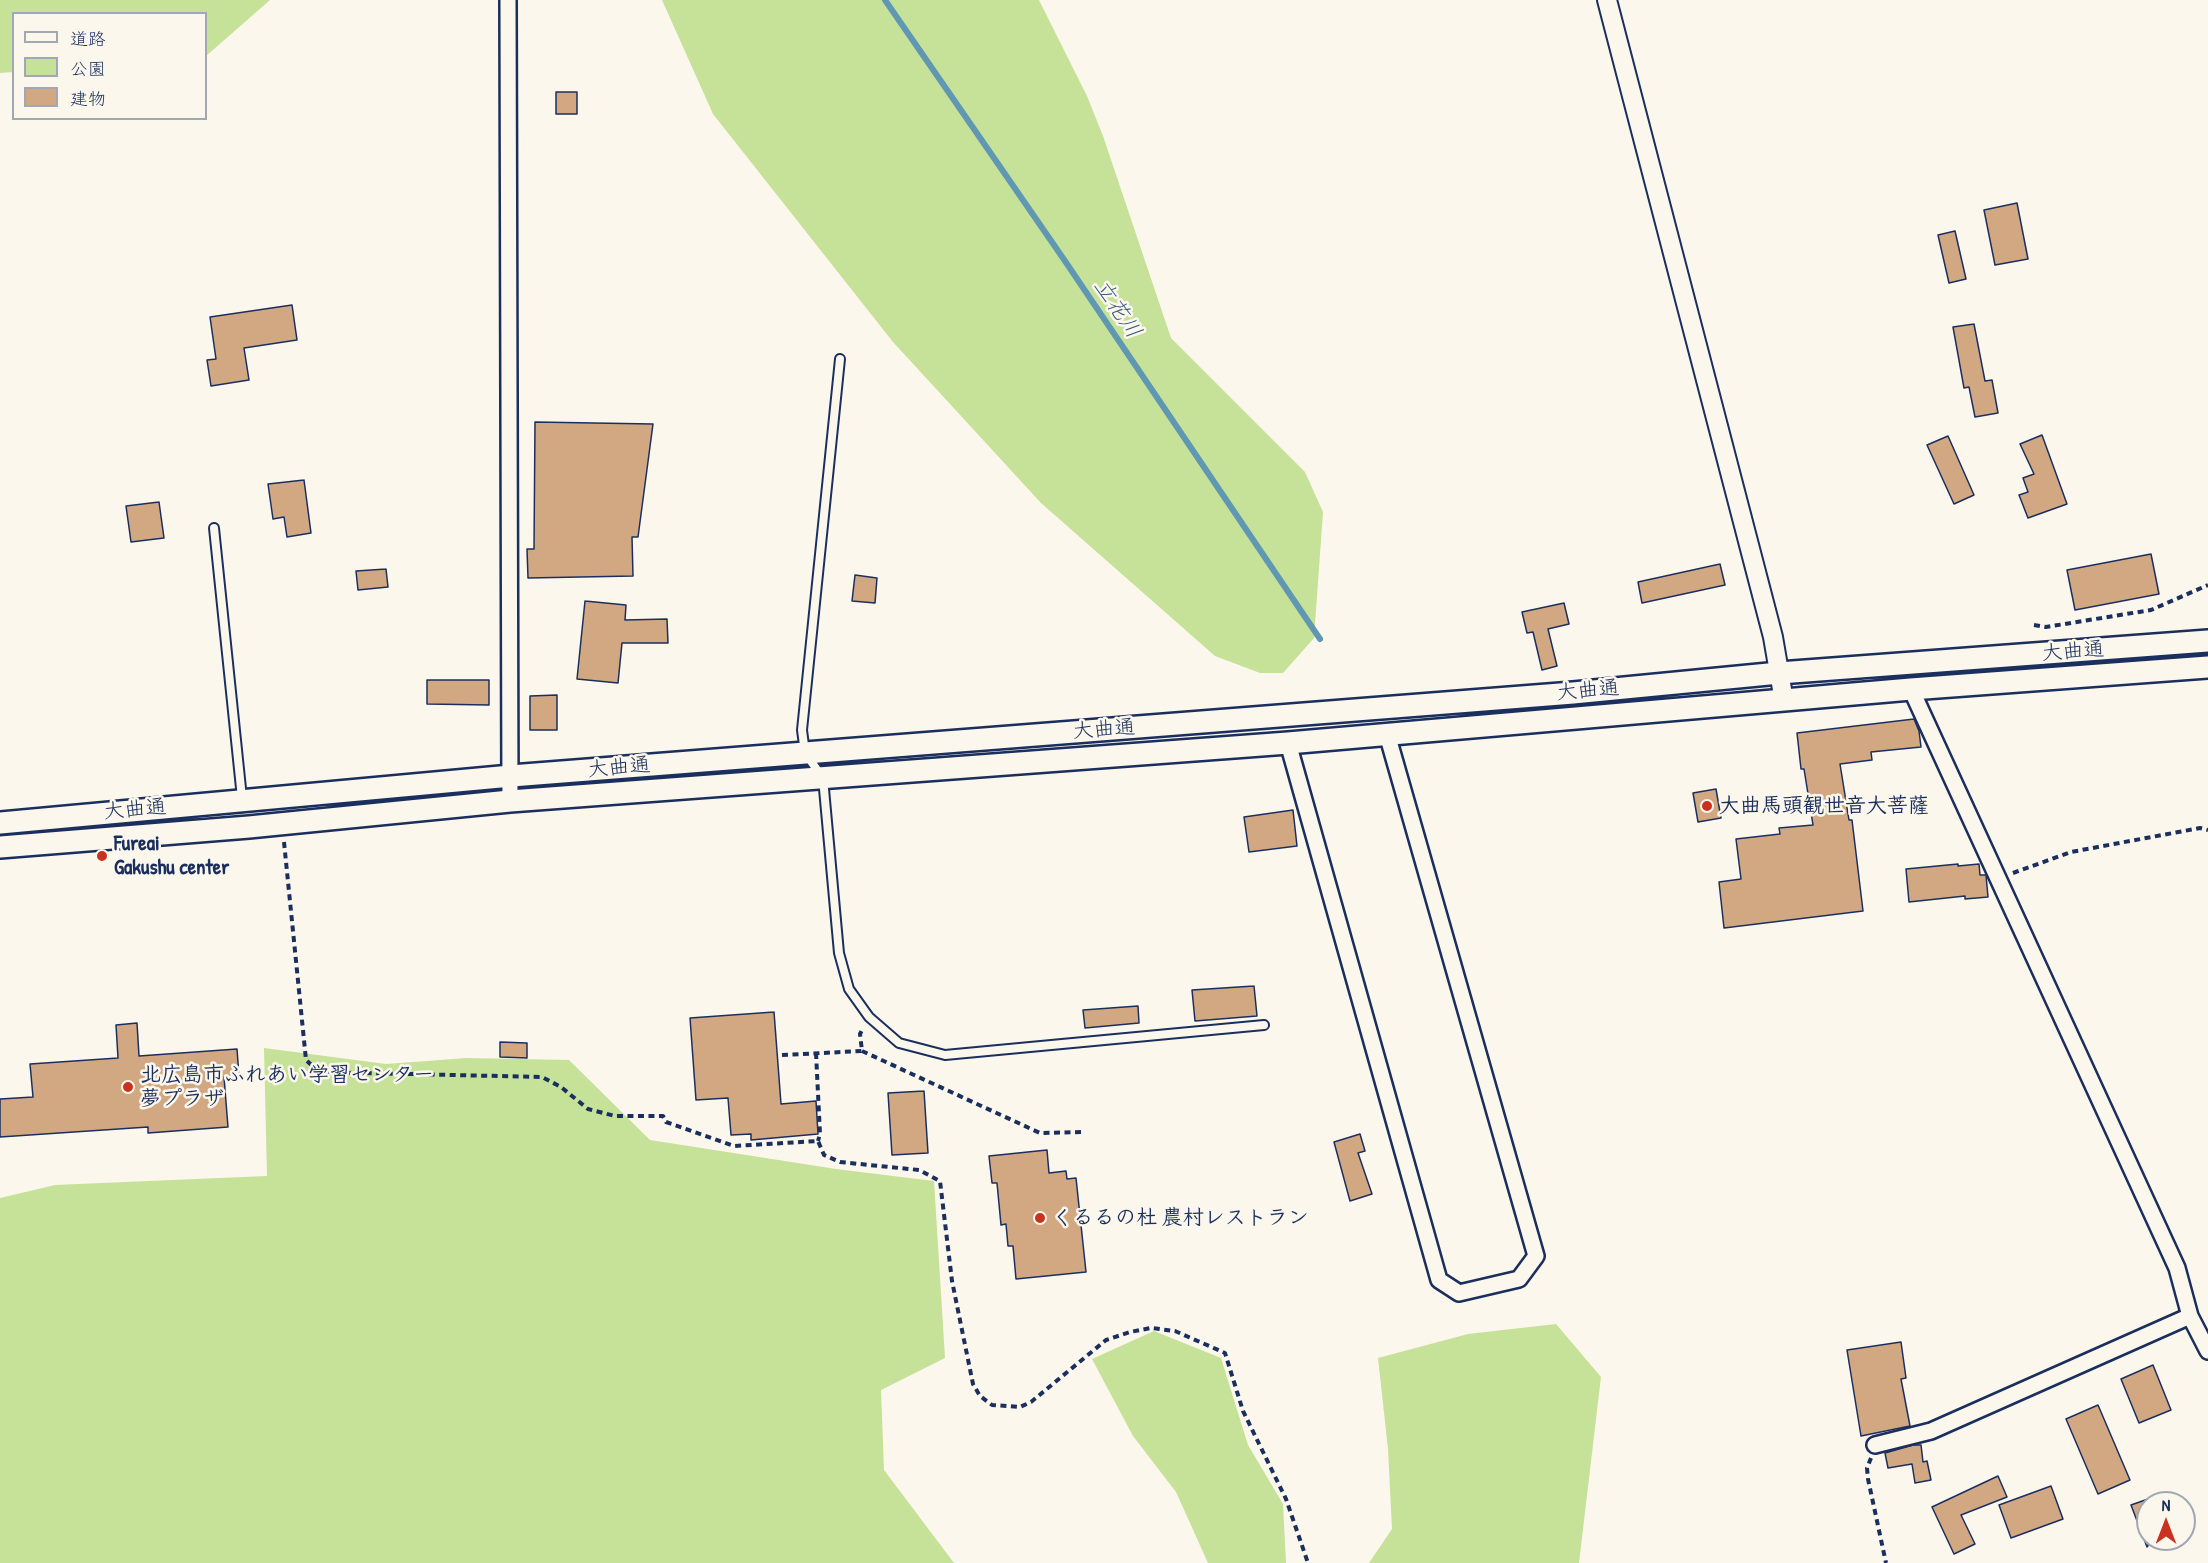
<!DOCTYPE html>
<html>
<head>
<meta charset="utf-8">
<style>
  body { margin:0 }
  #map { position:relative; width:2208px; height:1563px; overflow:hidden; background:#fbf7ec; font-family:"Patrick Hand","Klee One",sans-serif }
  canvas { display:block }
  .legend { position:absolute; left:12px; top:12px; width:195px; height:108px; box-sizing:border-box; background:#fbf7ec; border:2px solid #a1a7b3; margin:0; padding:8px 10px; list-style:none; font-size:18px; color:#1b2f5e }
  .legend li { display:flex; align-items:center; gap:12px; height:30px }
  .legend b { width:30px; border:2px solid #a1a7b3 }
  .north { position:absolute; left:2136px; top:1491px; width:60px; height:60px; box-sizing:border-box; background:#fbf7ec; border:2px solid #a1a7b3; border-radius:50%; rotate:0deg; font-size:16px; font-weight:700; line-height:24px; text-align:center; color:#1b2f5e }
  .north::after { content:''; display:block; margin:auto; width:21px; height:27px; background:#c8321e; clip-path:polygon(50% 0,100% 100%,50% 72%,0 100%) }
</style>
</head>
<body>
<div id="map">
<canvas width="2208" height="1563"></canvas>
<ul class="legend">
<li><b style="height:8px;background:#fbf7ec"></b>道路</li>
<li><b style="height:16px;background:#c6e198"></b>公園</li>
<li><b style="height:16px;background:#d2a883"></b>建物</li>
</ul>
<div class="north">N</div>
</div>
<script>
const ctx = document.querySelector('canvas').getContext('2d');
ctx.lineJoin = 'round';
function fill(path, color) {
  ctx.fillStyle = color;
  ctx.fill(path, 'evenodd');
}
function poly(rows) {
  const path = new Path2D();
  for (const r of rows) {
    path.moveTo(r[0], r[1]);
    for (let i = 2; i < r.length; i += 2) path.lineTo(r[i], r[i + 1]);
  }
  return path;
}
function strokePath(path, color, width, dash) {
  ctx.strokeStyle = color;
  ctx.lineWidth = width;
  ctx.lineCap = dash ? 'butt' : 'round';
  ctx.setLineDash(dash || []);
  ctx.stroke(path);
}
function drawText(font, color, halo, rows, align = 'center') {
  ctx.font = font + ' "Patrick Hand","Klee One",sans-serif';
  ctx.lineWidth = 5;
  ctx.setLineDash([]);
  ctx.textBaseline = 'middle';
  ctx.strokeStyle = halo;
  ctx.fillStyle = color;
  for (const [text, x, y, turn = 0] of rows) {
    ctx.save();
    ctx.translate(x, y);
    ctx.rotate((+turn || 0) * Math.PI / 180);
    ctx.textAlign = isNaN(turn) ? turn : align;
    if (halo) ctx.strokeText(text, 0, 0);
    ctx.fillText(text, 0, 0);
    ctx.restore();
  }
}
fill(poly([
  [0,0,270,0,206,56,206,14,14,14,13,72,0,73],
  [662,0,1039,0,1087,96,1103,136,1171,338,1305,472,1323,512,1314,638,1283,673,1260,673,1215,656,1041,503,893,342,713,114],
  [264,1048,386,1064,467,1058,569,1060,650,1140,836,1169,934,1181,945,1358,881,1390,884,1470,954,1563,0,1563,0,1198,55,1185,267,1176],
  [1556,1324,1601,1377,1579,1563,1369,1563,1392,1529,1388,1449,1378,1358,1468,1334],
  [1154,1331,1221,1358,1248,1445,1283,1504,1286,1563,1208,1563,1176,1492,1133,1436,1092,1359]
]), '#c6e198');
strokePath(poly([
  [885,0,1065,261,1320,639]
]), '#6097b3', 6);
const building = poly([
  [556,92,577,92,577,114,556,114,556,92],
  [2017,203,2028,259,1995,265,1984,210,2017,203],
  [1955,231,1966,279,1949,283,1938,235,1955,231],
  [292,305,297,340,244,348,249,380,211,386,207,360,216,359,210,317,292,305],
  [1974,324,1985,381,1992,380,1998,413,1975,417,1969,387,1964,388,1953,327,1974,324],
  [535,422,653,424,638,537,632,537,633,576,528,578,527,549,534,549,535,422],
  [2042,435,2067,504,2028,518,2019,495,2028,492,2023,478,2034,474,2020,444,2042,435],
  [1948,436,1974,495,1954,504,1927,445,1948,436],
  [304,480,311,533,287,537,284,517,273,519,268,484,304,480],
  [159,502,164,538,131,542,126,506,159,502],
  [2151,554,2159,594,2075,610,2067,570,2151,554],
  [1720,564,1725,585,1642,603,1638,582,1720,564],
  [386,569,388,587,358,590,356,571,386,569],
  [855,575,877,578,875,603,852,601,855,575],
  [585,601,626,605,625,620,667,619,668,643,622,643,618,683,577,679,585,601],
  [1564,603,1569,624,1548,629,1557,666,1542,670,1533,632,1527,633,1522,612,1564,603],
  [427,680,489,680,489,705,427,704,427,680],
  [557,695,557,730,530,730,530,696,557,695],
  [1914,719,1919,731,1921,747,1871,752,1872,760,1840,764,1849,820,1852,820,1863,911,1724,928,1719,882,1741,879,1736,839,1780,834,1779,828,1813,825,1804,769,1801,769,1797,733,1914,719],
  [1716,789,1721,818,1698,822,1693,793,1716,789],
  [1293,810,1297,846,1249,852,1244,817,1293,810],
  [1958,864,1958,866,1979,864,1980,875,1986,875,1988,897,1965,899,1965,896,1909,902,1906,869,1958,864],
  [1254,986,1257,1016,1195,1021,1192,990,1254,986],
  [1138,1006,1139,1023,1085,1028,1083,1010,1138,1006],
  [774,1012,781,1104,816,1101,818,1134,751,1140,751,1134,731,1135,728,1098,696,1100,690,1018,774,1012],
  [137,1023,139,1056,237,1049,239,1076,224,1077,228,1127,148,1133,148,1127,0,1137,0,1099,33,1097,30,1064,118,1058,116,1025,137,1023],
  [500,1042,527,1043,527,1058,500,1057,500,1042],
  [924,1091,928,1153,892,1155,888,1093,924,1091],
  [1360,1134,1365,1151,1358,1153,1372,1194,1350,1201,1334,1142,1360,1134],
  [1047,1150,1049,1173,1066,1171,1067,1179,1076,1178,1086,1272,1016,1279,1013,1246,1008,1246,1006,1224,1001,1225,997,1183,992,1183,989,1156,1047,1150],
  [1901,1342,1906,1378,1901,1379,1910,1426,1861,1436,1847,1350,1901,1342],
  [2153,1365,2171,1410,2139,1423,2121,1379,2153,1365],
  [2098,1405,2130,1480,2098,1494,2066,1419,2098,1405],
  [1913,1445,1921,1445,1923,1462,1927,1461,1931,1480,1915,1483,1912,1464,1888,1468,1885,1453,1913,1445],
  [1998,1476,2007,1497,1961,1515,1975,1544,1954,1554,1932,1507,1998,1476],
  [2051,1486,2063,1519,2011,1538,1999,1505,2051,1486],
  [2148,1499,2148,1546,2147,1547,2131,1505,2148,1499]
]);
fill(building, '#d2a883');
strokePath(building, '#1b2f5e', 1.5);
const service = poly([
  [840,359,802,730,805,753,823,778,839,953,849,989,869,1017,899,1043,945,1055,1264,1025],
  [214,528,242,798]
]);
const minor = poly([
  [508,0,510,801],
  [1911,689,2177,1268,2190,1316,2208,1351],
  [1288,743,1439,1280,1459,1293,1519,1279,1536,1256,1387,734],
  [1875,1445,1931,1431,2190,1316]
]);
const tertiary = poly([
  [1607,0,1773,637,1784,701]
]);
const secondary = poly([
  [0,823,511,776,1573,693,1779,673,2208,641],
  [0,847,249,827,510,801,1288,743,1911,689,2208,667]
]);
strokePath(service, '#1b2f5e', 12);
strokePath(minor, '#1b2f5e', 20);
strokePath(tertiary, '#1b2f5e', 22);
strokePath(secondary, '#1b2f5e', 26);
strokePath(poly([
  [2034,625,2046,627,2151,610,2208,585],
  [284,842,306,1060,319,1072,542,1077,561,1087,588,1109,615,1116,663,1116,666,1122,734,1146,818,1141,824,1155,840,1162,919,1170,940,1181,952,1281,973,1384,980,1396,992,1405,1020,1407,1031,1402,1106,1340,1130,1332,1151,1328,1175,1331,1225,1353,1243,1411,1286,1499,1308,1563],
  [2013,873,2071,852,2200,828,2208,830],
  [862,1051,1040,1133,1081,1132],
  [816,1053,820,1134,818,1141],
  [782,1055,862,1051,860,1034,863,1028],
  [1871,1458,1867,1468,1868,1479,1886,1563]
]), '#1b2f5e', 4, [6, 4.5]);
strokePath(service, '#fbf7ec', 8);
strokePath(minor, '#fbf7ec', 15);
strokePath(tertiary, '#fbf7ec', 18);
strokePath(secondary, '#fbf7ec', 21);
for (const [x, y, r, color] of [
  [1707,806,6,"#c8321e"],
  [102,856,6,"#c8321e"],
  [128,1087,6,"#c8321e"],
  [1040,1218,6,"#c8321e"]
]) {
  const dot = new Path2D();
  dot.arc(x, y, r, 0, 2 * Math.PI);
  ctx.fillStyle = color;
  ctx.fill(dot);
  strokePath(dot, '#fbf7ec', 2);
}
drawText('21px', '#1b2f5e', '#fbf7ec', [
  ["大曲通",2073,652,-4],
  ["大曲通",1588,691,-5],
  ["大曲通",1104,730,-4],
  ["大曲通",619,768,-5],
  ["大曲通",135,810,-5]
]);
drawText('bold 21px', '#1b2f5e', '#fbf7ec', [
  ["大曲馬頭観世音大菩薩",1719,806],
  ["Fureai",114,844],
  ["Gakushu center",114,868],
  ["北広島市ふれあい学習センター",140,1075],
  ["夢プラザ",140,1099],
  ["くるるの杜 農村レストラン",1052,1218]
], 'left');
drawText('italic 22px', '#385a82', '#fbf7ec', [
  ["立花川",1117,309,56]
]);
</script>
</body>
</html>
